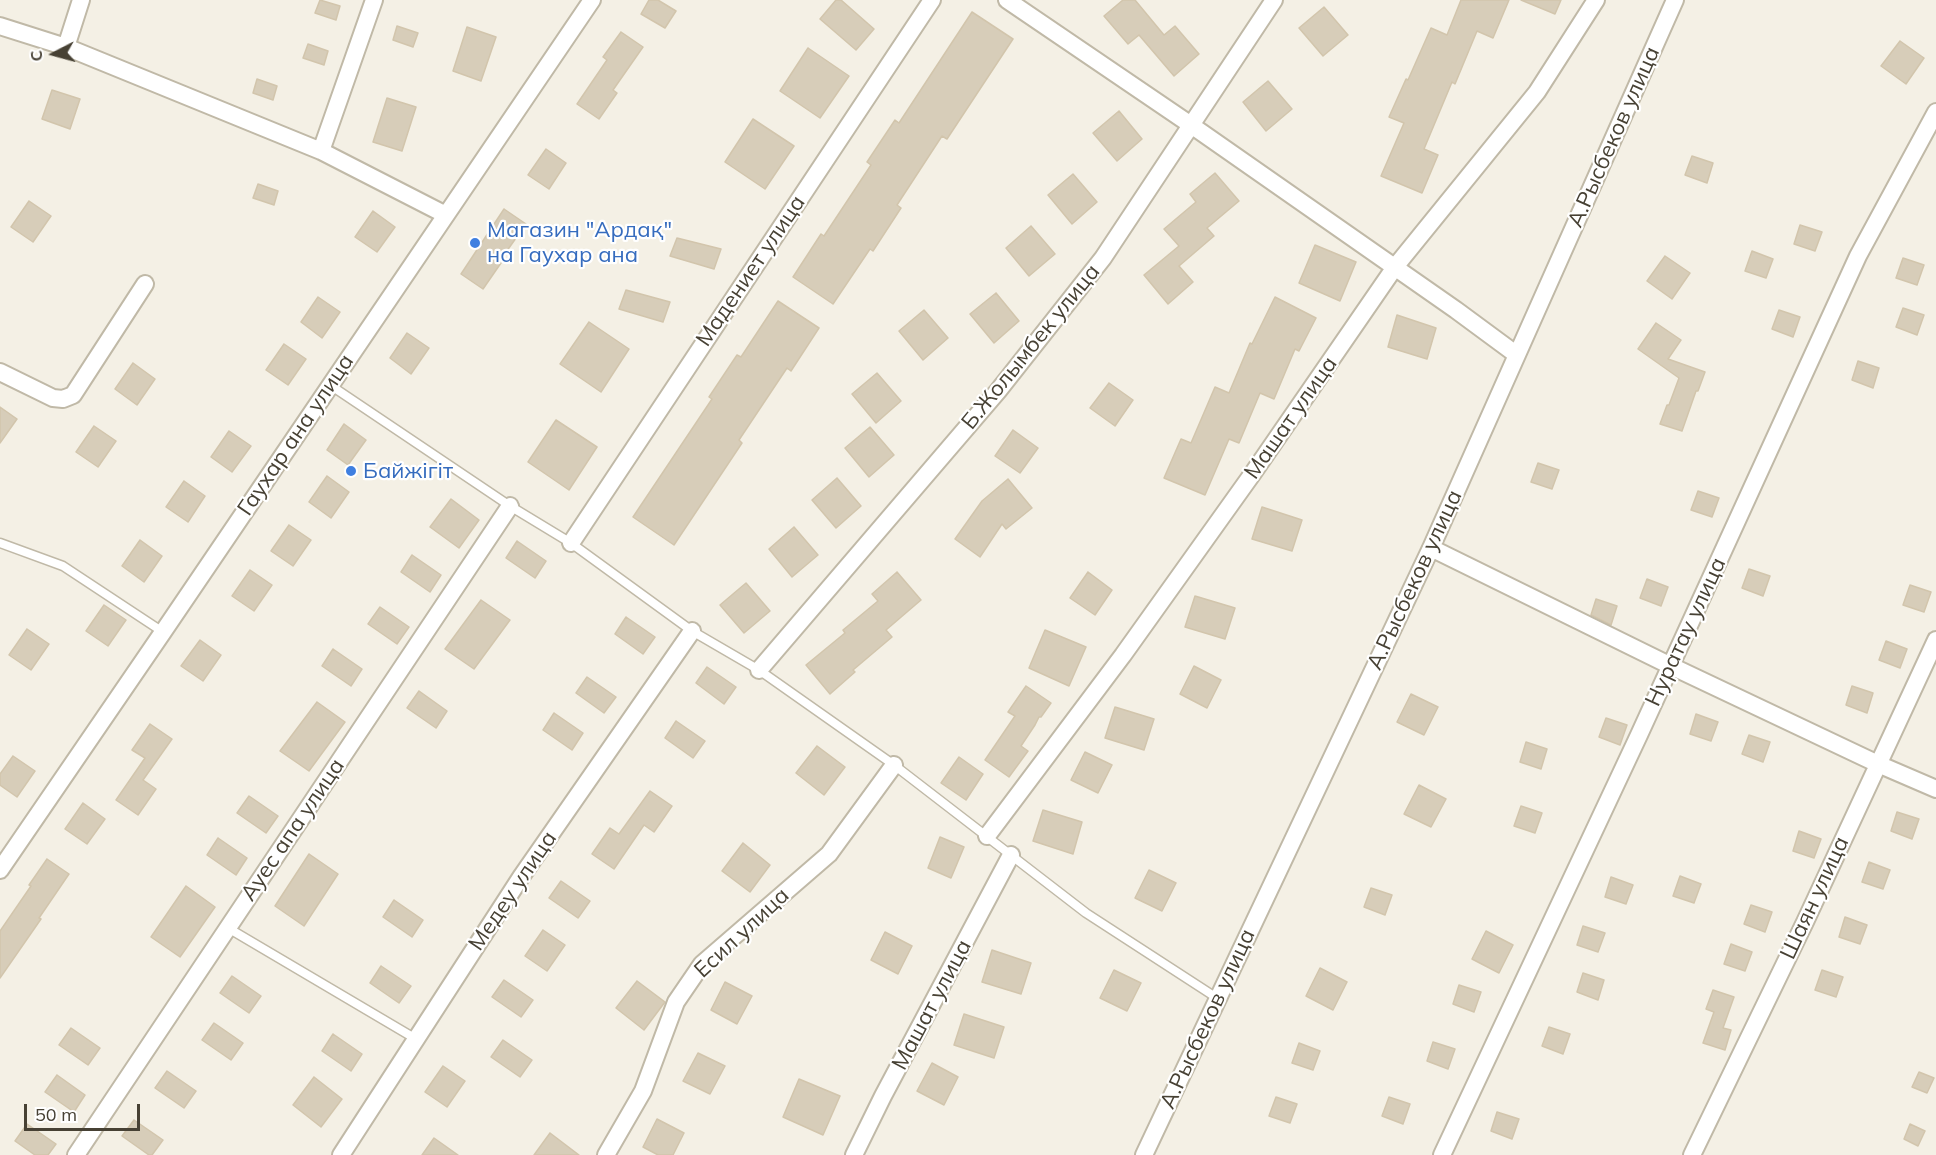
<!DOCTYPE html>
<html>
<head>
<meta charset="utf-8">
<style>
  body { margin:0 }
  #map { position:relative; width:1936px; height:1155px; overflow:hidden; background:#f4f0e5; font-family:Mulish,sans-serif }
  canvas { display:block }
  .north { position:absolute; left:24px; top:24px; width:60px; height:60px; -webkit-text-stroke:4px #fff; paint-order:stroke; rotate:264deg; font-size:16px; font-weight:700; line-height:24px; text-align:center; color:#474134 }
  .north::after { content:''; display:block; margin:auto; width:21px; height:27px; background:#474134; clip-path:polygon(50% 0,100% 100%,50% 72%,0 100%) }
  .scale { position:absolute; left:24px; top:1104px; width:116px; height:27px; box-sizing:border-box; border:3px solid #474134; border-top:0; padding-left:8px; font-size:18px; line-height:21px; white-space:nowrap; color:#474134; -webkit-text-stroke:4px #fff; paint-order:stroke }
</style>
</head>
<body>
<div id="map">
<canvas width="1936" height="1155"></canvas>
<div class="north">С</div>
<div class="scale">50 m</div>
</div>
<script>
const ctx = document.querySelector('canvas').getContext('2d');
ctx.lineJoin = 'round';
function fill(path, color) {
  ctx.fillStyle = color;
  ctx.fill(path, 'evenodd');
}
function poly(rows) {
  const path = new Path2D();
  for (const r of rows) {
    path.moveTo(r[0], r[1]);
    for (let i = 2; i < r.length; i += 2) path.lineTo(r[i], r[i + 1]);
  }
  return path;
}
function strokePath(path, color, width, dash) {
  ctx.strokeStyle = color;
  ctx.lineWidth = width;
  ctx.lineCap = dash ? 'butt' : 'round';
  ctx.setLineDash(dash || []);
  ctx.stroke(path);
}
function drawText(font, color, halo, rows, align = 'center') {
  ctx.font = font + ' Mulish,sans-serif';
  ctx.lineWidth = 4.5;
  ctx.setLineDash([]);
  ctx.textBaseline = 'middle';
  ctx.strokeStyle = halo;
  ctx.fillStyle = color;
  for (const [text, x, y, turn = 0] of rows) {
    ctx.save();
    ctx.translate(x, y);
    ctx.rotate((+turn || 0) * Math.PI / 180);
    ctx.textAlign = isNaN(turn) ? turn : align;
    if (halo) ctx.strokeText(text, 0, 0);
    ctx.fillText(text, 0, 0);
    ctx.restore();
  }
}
const building = poly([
  [320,0,340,6,336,20,315,13,320,0],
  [649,0,658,0,676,11,665,28,641,14,649,0],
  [836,0,841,0,874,29,856,50,820,19,836,0],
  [1123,0,1135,0,1164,35,1175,26,1199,54,1174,76,1139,35,1128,44,1104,16,1123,0],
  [1461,0,1509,0,1493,38,1477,31,1455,84,1452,82,1424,149,1438,155,1422,193,1381,176,1404,123,1389,117,1406,79,1408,80,1431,28,1447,35,1461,0],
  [1521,0,1561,0,1555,14,1521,0],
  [1324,7,1348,35,1323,56,1299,28,1324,7],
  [972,12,1013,39,947,139,942,136,897,205,901,208,873,251,870,249,833,304,793,277,821,234,824,236,871,165,867,162,895,120,899,123,972,12],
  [397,26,418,33,413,47,393,40,397,26],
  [467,27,496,37,481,81,453,71,467,27],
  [621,32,643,47,613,90,617,93,599,119,577,104,607,60,603,57,621,32],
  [1900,41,1924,58,1906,84,1881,66,1900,41],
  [308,44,328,51,324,65,303,58,308,44],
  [808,48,849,76,820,118,780,91,808,48],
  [257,79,277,86,273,100,253,93,257,79],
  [1268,81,1292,109,1266,131,1243,102,1268,81],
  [52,90,80,99,70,129,42,119,52,90],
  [387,98,416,107,402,151,373,142,387,98],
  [1119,111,1142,139,1117,161,1093,133,1119,111],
  [753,119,794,146,765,189,725,162,753,119],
  [546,149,566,163,549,189,528,175,546,149],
  [1692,156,1713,163,1707,183,1685,175,1692,156],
  [1215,173,1239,201,1207,228,1214,236,1179,266,1193,282,1168,304,1144,275,1179,246,1164,229,1196,202,1190,194,1215,173],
  [1073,174,1097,202,1072,224,1048,195,1073,174],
  [258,184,278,191,274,205,253,198,258,184],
  [29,201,51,216,33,242,11,227,29,201],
  [504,209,526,224,499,262,501,263,483,289,461,274,504,209],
  [373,211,395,227,377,252,355,237,373,211],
  [1800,225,1822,232,1815,251,1794,244,1800,225],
  [1031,226,1055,254,1029,276,1006,248,1031,226],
  [677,238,721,249,714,269,670,256,677,238],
  [1315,245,1356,262,1340,301,1299,283,1315,245],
  [1752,251,1773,259,1766,278,1745,271,1752,251],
  [1665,256,1690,273,1672,299,1647,281,1665,256],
  [1903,258,1924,265,1917,285,1896,278,1903,258],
  [626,290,670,302,663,322,619,309,626,290],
  [996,293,1019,321,994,343,970,314,996,293],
  [318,297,340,312,322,338,301,322,318,297],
  [1275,297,1316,318,1299,351,1295,349,1274,399,1260,393,1239,443,1229,439,1205,495,1164,478,1181,439,1191,443,1215,387,1229,393,1250,343,1252,344,1275,297],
  [778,301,819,328,791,371,787,368,739,440,742,443,674,545,633,517,712,399,709,397,737,355,741,357,778,301],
  [1903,308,1924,315,1917,335,1896,327,1903,308],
  [924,310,948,338,923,360,899,331,924,310],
  [1779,310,1800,317,1793,337,1772,329,1779,310],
  [1397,315,1436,328,1427,359,1388,347,1397,315],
  [589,322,629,349,601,392,560,364,589,322],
  [1656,323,1681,340,1668,359,1705,372,1698,391,1696,391,1682,431,1660,424,1667,405,1669,405,1679,378,1638,349,1656,323],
  [407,333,429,348,411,374,390,358,407,333],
  [284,344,306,359,288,385,266,370,284,344],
  [1858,361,1879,368,1873,388,1852,380,1858,361],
  [133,363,155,379,137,405,115,389,133,363],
  [877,373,901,401,876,423,852,394,877,373],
  [1109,383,1133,400,1115,426,1090,408,1109,383],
  [0,407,17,419,0,443,0,407],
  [556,420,597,447,569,490,528,462,556,420],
  [344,424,366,440,348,465,327,450,344,424],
  [94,426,116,441,98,467,76,452,94,426],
  [870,427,894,455,869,477,845,448,870,427],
  [1013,430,1038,448,1020,473,995,456,1013,430],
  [229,431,251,446,232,472,211,457,229,431],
  [1538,463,1559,470,1552,489,1531,482,1538,463],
  [327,476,349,492,331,518,309,502,327,476],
  [837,478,861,506,836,528,812,500,837,478],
  [1008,479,1032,508,1006,529,1002,524,980,557,955,539,982,501,1008,479],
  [184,481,205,496,188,522,166,507,184,481],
  [1698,491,1719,498,1712,517,1691,510,1698,491],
  [451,499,479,520,459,548,430,527,451,499],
  [1262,507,1302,520,1292,551,1252,539,1262,507],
  [289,525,311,540,293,566,271,551,289,525],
  [794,527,818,555,792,577,769,549,794,527],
  [140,540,162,556,144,582,122,566,140,540],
  [517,541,546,561,535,578,506,558,517,541],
  [412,555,441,575,430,592,401,572,412,555],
  [1749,569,1770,576,1763,596,1742,588,1749,569],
  [250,570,272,585,254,611,232,596,250,570],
  [897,572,921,600,886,630,892,637,853,670,855,672,830,694,806,665,845,633,843,630,878,601,872,594,897,572],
  [1088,572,1112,590,1095,615,1070,598,1088,572],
  [1647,579,1668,587,1661,606,1640,598,1647,579],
  [746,583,770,611,744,633,720,605,746,583],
  [1910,585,1931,592,1924,612,1903,605,1910,585],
  [1195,596,1235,608,1225,639,1185,627,1195,596],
  [1596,599,1617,606,1611,625,1591,615,1596,599],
  [481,600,510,620,474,669,445,649,481,600],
  [104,605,126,620,108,646,86,631,104,605],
  [380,607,409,627,397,644,368,624,380,607],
  [626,617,655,637,643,654,615,634,626,617],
  [27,629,49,644,31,670,9,655,27,629],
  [1045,630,1086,647,1069,686,1029,668,1045,630],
  [200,640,221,655,203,681,181,666,200,640],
  [1886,641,1907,649,1900,668,1879,660,1886,641],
  [333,649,362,669,351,686,322,666,333,649],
  [1194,666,1221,680,1207,708,1180,694,1194,666],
  [707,667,736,687,724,704,696,683,707,667],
  [587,677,616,697,604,713,576,693,587,677],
  [1026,686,1051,703,1041,717,1039,717,1035,725,1021,746,1028,751,1009,777,985,760,1015,716,1008,712,1026,686],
  [1852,686,1873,693,1867,713,1846,705,1852,686],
  [419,691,447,711,436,728,407,708,419,691],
  [1411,694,1438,707,1424,735,1397,722,1411,694],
  [317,702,345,722,309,771,280,751,317,702],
  [1115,707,1154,719,1144,750,1105,738,1115,707],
  [554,713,583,733,572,750,543,730,554,713],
  [1696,714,1718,722,1711,741,1690,734,1696,714],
  [1606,718,1627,725,1620,745,1599,737,1606,718],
  [676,721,705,741,693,758,665,738,676,721],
  [150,724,172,739,143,780,156,789,138,815,116,800,145,758,132,750,150,724],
  [1749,735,1770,742,1763,762,1742,754,1749,735],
  [1526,742,1547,749,1541,769,1520,762,1526,742],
  [817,746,845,767,824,795,796,773,817,746],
  [1085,752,1112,765,1098,793,1071,780,1085,752],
  [13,756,35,771,17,797,0,785,0,774,13,756],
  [959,757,983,774,966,800,941,783,959,757],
  [1419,785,1446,799,1431,827,1404,814,1419,785],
  [650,791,672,806,654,832,644,825,614,869,592,854,610,828,619,834,650,791],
  [249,796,278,816,266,833,237,813,249,796],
  [83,803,105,819,87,844,65,829,83,803],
  [1521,806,1542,813,1535,833,1514,826,1521,806],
  [1043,810,1082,822,1073,854,1033,841,1043,810],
  [1897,812,1919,819,1912,839,1891,831,1897,812],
  [1799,831,1821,839,1814,858,1793,851,1799,831],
  [940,837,964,847,951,878,928,868,940,837],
  [218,838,247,858,236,875,207,855,218,838],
  [743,843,770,865,750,892,722,871,743,843],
  [309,854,338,874,304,926,275,906,309,854],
  [47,859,69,874,39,918,41,919,0,978,0,931,31,886,29,885,47,859],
  [1869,862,1890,870,1883,889,1862,882,1869,862],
  [1149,870,1176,883,1162,911,1135,898,1149,870],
  [1680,876,1701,884,1694,903,1673,896,1680,876],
  [1611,877,1633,885,1626,904,1605,897,1611,877],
  [561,881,590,901,578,918,549,898,561,881],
  [186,886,215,907,180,957,151,937,186,886],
  [1371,888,1392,895,1385,915,1364,907,1371,888],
  [394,900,423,920,412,937,383,917,394,900],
  [1751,905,1772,912,1765,932,1744,924,1751,905],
  [1845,917,1867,925,1860,944,1839,937,1845,917],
  [1583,926,1605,933,1598,952,1577,945,1583,926],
  [543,930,565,945,547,971,525,956,543,930],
  [1486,931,1513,945,1499,973,1472,959,1486,931],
  [885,932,912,946,898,974,871,960,885,932],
  [1731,944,1752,952,1745,971,1724,964,1731,944],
  [992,950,1031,963,1021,994,982,982,992,950],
  [381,966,411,986,399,1003,370,983,381,966],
  [1320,968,1347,982,1333,1010,1306,996,1320,968],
  [1114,970,1141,983,1127,1011,1100,998,1114,970],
  [1822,970,1843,977,1836,997,1815,990,1822,970],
  [1583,973,1604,980,1598,1000,1577,992,1583,973],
  [232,976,261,996,249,1013,220,993,232,976],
  [504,980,533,1000,521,1017,492,997,504,980],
  [637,981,665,1002,644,1030,616,1008,637,981],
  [725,982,752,996,737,1024,711,1010,725,982],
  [1459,985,1481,992,1474,1012,1453,1004,1459,985],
  [1713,990,1734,997,1723,1028,1731,1030,1725,1050,1703,1043,1714,1012,1706,1009,1713,990],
  [964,1014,1004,1027,994,1058,954,1045,964,1014],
  [214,1023,243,1043,231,1060,202,1040,214,1023],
  [1549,1027,1570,1034,1563,1054,1542,1046,1549,1027],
  [71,1028,100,1048,88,1065,59,1045,71,1028],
  [333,1034,362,1054,351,1071,322,1051,333,1034],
  [503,1040,532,1060,520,1077,491,1057,503,1040],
  [1433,1042,1455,1049,1448,1069,1427,1061,1433,1042],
  [1299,1043,1320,1051,1313,1070,1292,1063,1299,1043],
  [698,1053,725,1066,710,1094,683,1081,698,1053],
  [932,1063,958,1077,944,1105,917,1091,932,1063],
  [443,1066,465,1081,447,1107,425,1092,443,1066],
  [167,1071,196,1091,184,1108,155,1088,167,1071],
  [1919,1072,1934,1078,1927,1093,1912,1087,1919,1072],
  [57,1075,85,1095,74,1112,45,1092,57,1075],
  [314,1077,342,1099,321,1127,293,1105,314,1077],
  [799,1079,840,1096,823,1135,783,1117,799,1079],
  [1276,1097,1297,1104,1290,1123,1269,1116,1276,1097],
  [1389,1097,1410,1104,1403,1124,1382,1116,1389,1097],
  [1497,1112,1519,1119,1512,1139,1491,1131,1497,1112],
  [657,1119,684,1133,673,1155,658,1155,643,1147,657,1119],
  [134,1120,163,1140,152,1155,149,1155,122,1136,134,1120],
  [27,1124,56,1144,48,1155,35,1155,15,1141,27,1124],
  [1910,1124,1925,1131,1918,1146,1904,1139,1910,1124],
  [550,1133,579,1155,534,1155,550,1133],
  [434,1138,458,1155,422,1155,434,1138]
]);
fill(building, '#d7cdb9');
strokePath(building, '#d2c5ac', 1.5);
const lane = poly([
  [330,385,510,506,571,543,692,631,759,670,894,765,1086,913,1217,998],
  [0,543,63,566,163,632],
  [228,928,416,1039]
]);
const street = poly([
  [1007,0,1191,125,1456,310,1517,355],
  [0,26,66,47,321,151,446,215],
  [66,47,81,0],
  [321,151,374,0],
  [0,372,53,398,63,399,73,395,145,284],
  [571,543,932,0],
  [1431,548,1671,666,1878,764,1936,789],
  [759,670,998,391,1103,258,1274,0],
  [987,836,1123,655,1253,473,1395,267,1537,92,1596,0],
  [0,870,163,632,592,0],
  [76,1155,510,506],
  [341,1155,521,877,692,631],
  [606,1155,643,1091,676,1002,702,964,829,854,894,765],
  [854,1155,883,1096,1011,855],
  [1144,1155,1431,548,1675,0],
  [1442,1155,1639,735,1858,256,1936,112],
  [1692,1155,1805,922,1936,640]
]);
strokePath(lane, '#c0b9a7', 11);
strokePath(street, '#c0b9a7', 20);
strokePath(lane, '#fff', 8);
strokePath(street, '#fff', 16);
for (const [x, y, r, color] of [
  [475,243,6,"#3f7fe0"],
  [351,471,6,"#3f7fe0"]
]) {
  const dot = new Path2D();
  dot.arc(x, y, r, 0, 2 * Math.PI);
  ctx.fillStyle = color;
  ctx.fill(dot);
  strokePath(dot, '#fff', 2);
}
drawText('22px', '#474134', '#fff', [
  ["А.Рысбеков улица",1614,137,-66],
  ["Мадениет улица",751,271,-56],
  ["Б.Жолымбек улица",1031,347,-51],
  ["Машат улица",1291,418,-55],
  ["Гаухар ана улица",296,435,-56],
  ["А.Рысбеков улица",1415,580,-65],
  ["Нуратау улица",1686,632,-65],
  ["Ауес апа улица",293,830,-56],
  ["Медеу улица",513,891,-56],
  ["Шаян улица",1815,898,-65],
  ["Есил улица",742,933,-43],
  ["Машат улица",932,1005,-62],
  ["А.Рысбеков улица",1208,1019,-65]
]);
drawText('22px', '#366cbe', '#fff', [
  ["Магазин \"Ардақ\"",487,230],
  ["на Гаухар ана",487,255],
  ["Байжігіт",363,471]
], 'left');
</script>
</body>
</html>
